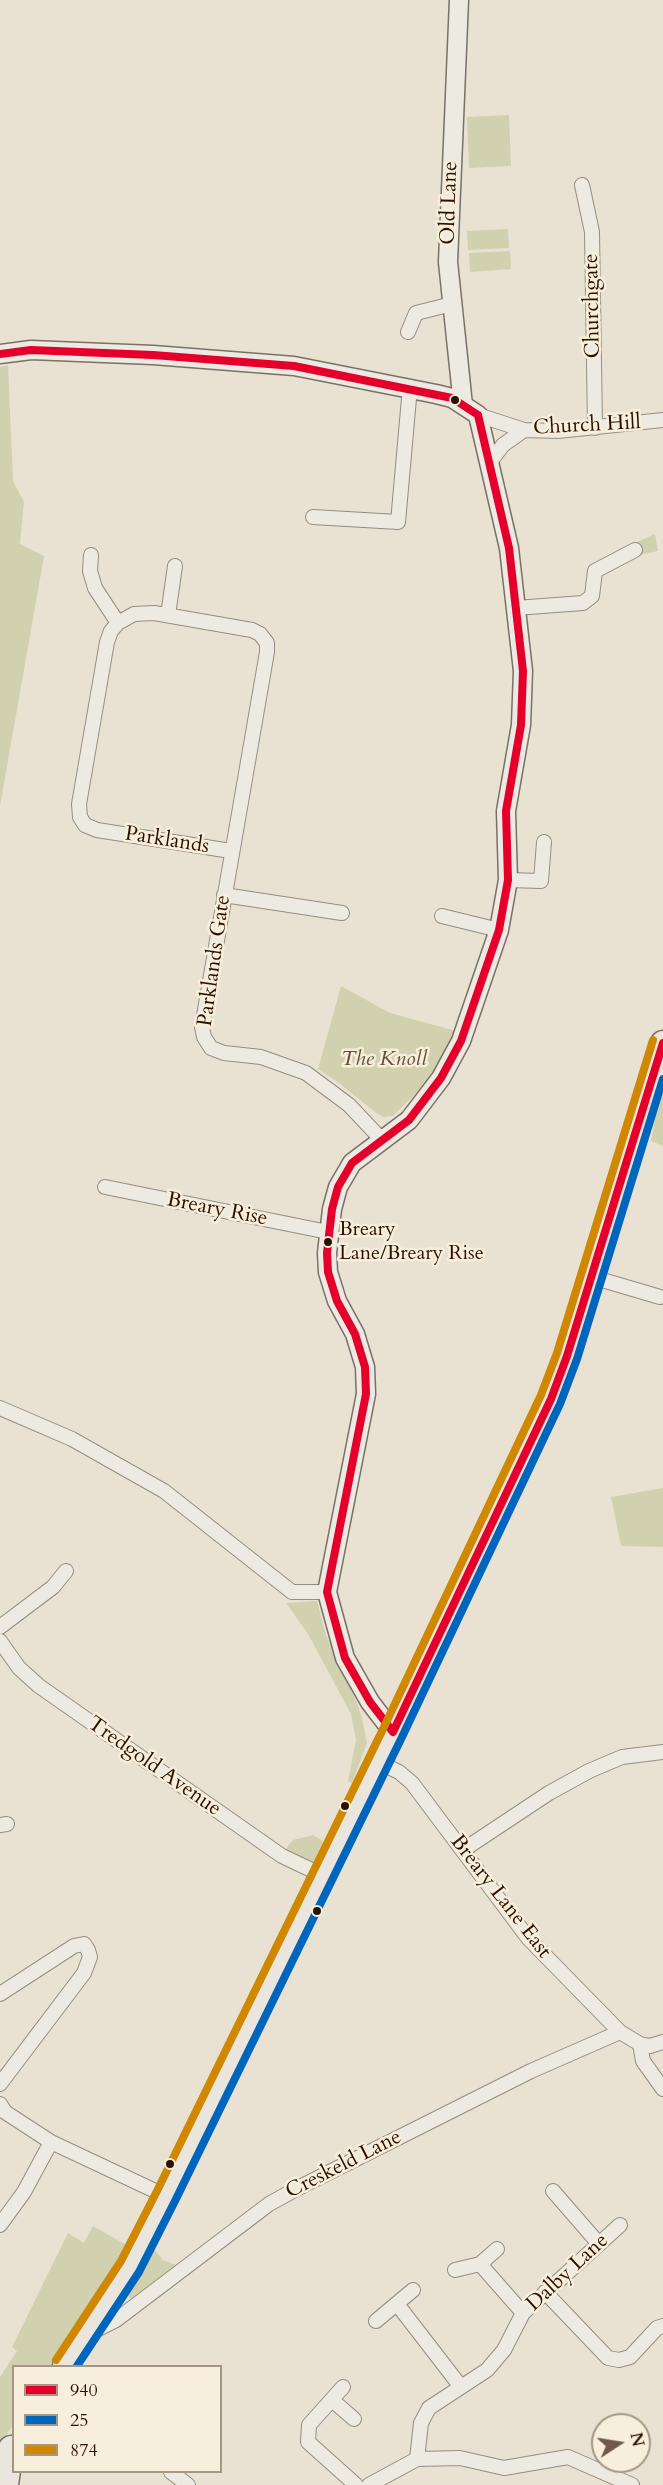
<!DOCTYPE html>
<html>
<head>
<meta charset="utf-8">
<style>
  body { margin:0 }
  #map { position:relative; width:663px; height:2485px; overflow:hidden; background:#e9e2d2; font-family:Cardo,serif }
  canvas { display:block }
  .legend { position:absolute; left:12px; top:2365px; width:210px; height:108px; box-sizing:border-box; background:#f7eedc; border:2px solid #a69684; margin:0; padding:8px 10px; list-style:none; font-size:18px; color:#2d1100 }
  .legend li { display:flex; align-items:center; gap:12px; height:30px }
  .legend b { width:30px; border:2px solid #a69684 }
  .north { position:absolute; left:591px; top:2413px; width:60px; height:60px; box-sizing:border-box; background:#f7eedc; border:2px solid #a69684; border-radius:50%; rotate:78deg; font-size:16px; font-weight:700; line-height:24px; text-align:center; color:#2d1100 }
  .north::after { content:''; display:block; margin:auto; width:21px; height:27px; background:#6f5a4a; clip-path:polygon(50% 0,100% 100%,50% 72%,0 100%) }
</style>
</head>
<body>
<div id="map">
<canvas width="663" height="2485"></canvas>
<ul class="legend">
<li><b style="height:8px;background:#e4002b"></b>940</li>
<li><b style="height:8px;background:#0065bd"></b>25</li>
<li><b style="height:8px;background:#cf8800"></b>874</li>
</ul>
<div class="north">N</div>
</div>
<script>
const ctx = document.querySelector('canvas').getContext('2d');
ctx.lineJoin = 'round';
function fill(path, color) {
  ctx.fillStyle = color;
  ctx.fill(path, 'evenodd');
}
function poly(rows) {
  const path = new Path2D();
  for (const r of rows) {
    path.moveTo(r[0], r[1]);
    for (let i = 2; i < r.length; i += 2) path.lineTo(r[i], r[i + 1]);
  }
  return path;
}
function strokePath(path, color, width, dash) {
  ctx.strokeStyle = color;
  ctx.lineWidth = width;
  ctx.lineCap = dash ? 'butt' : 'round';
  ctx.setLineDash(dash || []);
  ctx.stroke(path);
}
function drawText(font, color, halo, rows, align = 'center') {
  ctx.font = font + ' Cardo,serif';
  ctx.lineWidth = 5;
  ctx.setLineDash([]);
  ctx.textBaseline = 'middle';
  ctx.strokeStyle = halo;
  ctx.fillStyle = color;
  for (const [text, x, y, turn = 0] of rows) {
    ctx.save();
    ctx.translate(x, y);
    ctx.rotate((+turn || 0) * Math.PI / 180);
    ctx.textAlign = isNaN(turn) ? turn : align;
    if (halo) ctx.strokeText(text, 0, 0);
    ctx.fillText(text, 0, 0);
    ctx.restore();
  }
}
fill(poly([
  [509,115,511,166,469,168,467,117],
  [508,229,509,248,468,250,467,231],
  [510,251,511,269,470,272,469,253],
  [8,365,13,481,24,502,20,544,44,556,0,806,0,367],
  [655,534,658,551,639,555,637,542],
  [341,986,390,1013,456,1031,444,1058,429,1080,393,1116,384,1117,376,1113,339,1083,318,1069],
  [659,1095,663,1095,663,1146,651,1141],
  [663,1488,663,1547,621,1546,611,1497],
  [317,1601,326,1635,358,1705,362,1719,367,1743,352,1783,348,1781,356,1740,351,1714,308,1634,286,1603],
  [313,1835,323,1841,312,1866,284,1851,293,1840],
  [93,2226,128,2246,53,2366,14,2366,13,2425,0,2445,0,2377,17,2351,12,2347,68,2233,84,2243],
  [154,2249,163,2260,176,2265,131,2299,128,2296]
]), '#d1d1b0');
const street = poly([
  [582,185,592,232,595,428],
  [408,332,416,313,452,304],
  [478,415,524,430,558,431,663,420],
  [490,462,503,445,524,430],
  [313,517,398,522,410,387],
  [91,555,90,571,95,588,118,623],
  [515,608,583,603,592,596,595,571,635,550],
  [168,615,175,566],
  [231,851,97,830,85,825,80,817,79,804,107,642,111,631,118,623,134,614,154,613,252,630,260,634,267,643,267,652,202,1027,204,1037,211,1048,224,1053,261,1057,306,1073,349,1105,382,1140],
  [508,880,541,881,544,842],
  [224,895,342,913],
  [442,916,499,930],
  [105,1187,328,1232],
  [592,1277,660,1297],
  [0,1408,72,1439,164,1491,292,1592,327,1592],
  [0,1627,53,1587,66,1571],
  [0,1641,19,1668,39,1686,282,1856,322,1875],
  [378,1762,399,1772,412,1783,528,1938,620,2032,640,2044,650,2046,663,2042],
  [0,1825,7,1824],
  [463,1850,549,1793,589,1771,622,1757,663,1752],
  [0,1994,74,1946,84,1944,88,1950,90,1957,84,1973,0,2084],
  [640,2044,643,2061,663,2089],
  [0,2104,5,2112,51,2142,166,2196],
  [553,2191,599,2244],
  [0,2225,24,2192,51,2142],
  [497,2249,480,2264,523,2313],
  [455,2270,480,2264],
  [545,2292,608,2358,619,2360,630,2357,657,2328,663,2326],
  [397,2304,461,2387],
  [376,2321,413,2290],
  [90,2333,116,2320,269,2204,298,2188,531,2071,620,2032],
  [343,2387,309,2425,308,2442,356,2485],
  [332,2400,354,2419],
  [417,2459,421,2423,429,2408,487,2370,504,2350,523,2313,620,2225],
  [171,2472,188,2485],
  [369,2485,417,2459,460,2458,504,2468,568,2457,632,2485]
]);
const secondary = poly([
  [459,0,448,262,463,405],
  [0,354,31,350,153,355,294,366,436,394,452,398,478,415,509,548,523,671,521,725,506,811,508,880,499,930,461,1041,441,1078,409,1120,352,1163,338,1187,332,1209,327,1253,328,1272,337,1301,355,1334,365,1367,366,1394,327,1592,345,1658,370,1702,393,1732]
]);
const highway = poly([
  [65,2366,130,2266,166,2196,393,1732,551,1399,567,1356,663,1043],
  [6,2485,11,2448]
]);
strokePath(street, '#958d82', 16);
strokePath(secondary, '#797167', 21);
strokePath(highway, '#797167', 27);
strokePath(street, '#edeae2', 14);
strokePath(secondary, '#edeae2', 18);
strokePath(highway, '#eae5dd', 24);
strokePath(poly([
  [0,354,31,350,153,355,294,366,452,398,478,415],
  [393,1732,370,1702,345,1658,327,1592,366,1394,365,1367,355,1334,337,1301,328,1272,327,1253,332,1209,338,1187,352,1163,409,1120,441,1078,461,1041,499,930,508,880,506,811,521,725,523,671,509,548,478,415],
  [393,1732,551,1399,567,1356,663,1043]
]), '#e4002b', 8);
strokePath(poly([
  [77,2366,139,2272,175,2201,402,1737,560,1404,577,1359,663,1079]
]), '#0065bd', 8);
strokePath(poly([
  [56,2360,121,2261,157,2191,384,1727,541,1395,557,1353,653,1040]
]), '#cf8800', 8);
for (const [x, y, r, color] of [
  [455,400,5,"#2d1100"],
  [328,1242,5,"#2d1100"],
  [345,1806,5,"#2d1100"],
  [317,1911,5,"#2d1100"],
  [170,2164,5,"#2d1100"]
]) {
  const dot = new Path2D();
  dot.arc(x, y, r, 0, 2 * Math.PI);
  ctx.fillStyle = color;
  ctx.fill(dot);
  strokePath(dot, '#f7eedc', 2);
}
drawText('20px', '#2d1100', '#f7eedc', [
  ["Breary",339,1230],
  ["Lane/Breary Rise",339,1254]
], 'left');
drawText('21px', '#2d1100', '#f7eedc', [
  ["Old Lane",450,203,-88],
  ["Churchgate",593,306,-91],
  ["Church Hill",587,426,-3],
  ["Parklands",167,841,9],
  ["Parklands Gate",215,961,-82],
  ["Breary Rise",217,1210,11],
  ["Tredgold Avenue",154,1767,35],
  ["Breary Lane East",500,1897,52],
  ["Creskeld Lane",344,2165,-27],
  ["Dalby Lane",568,2273,-43]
]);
drawText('italic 21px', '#5f4f34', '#f7eedc', [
  ["The Knoll",384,1060]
]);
</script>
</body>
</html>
